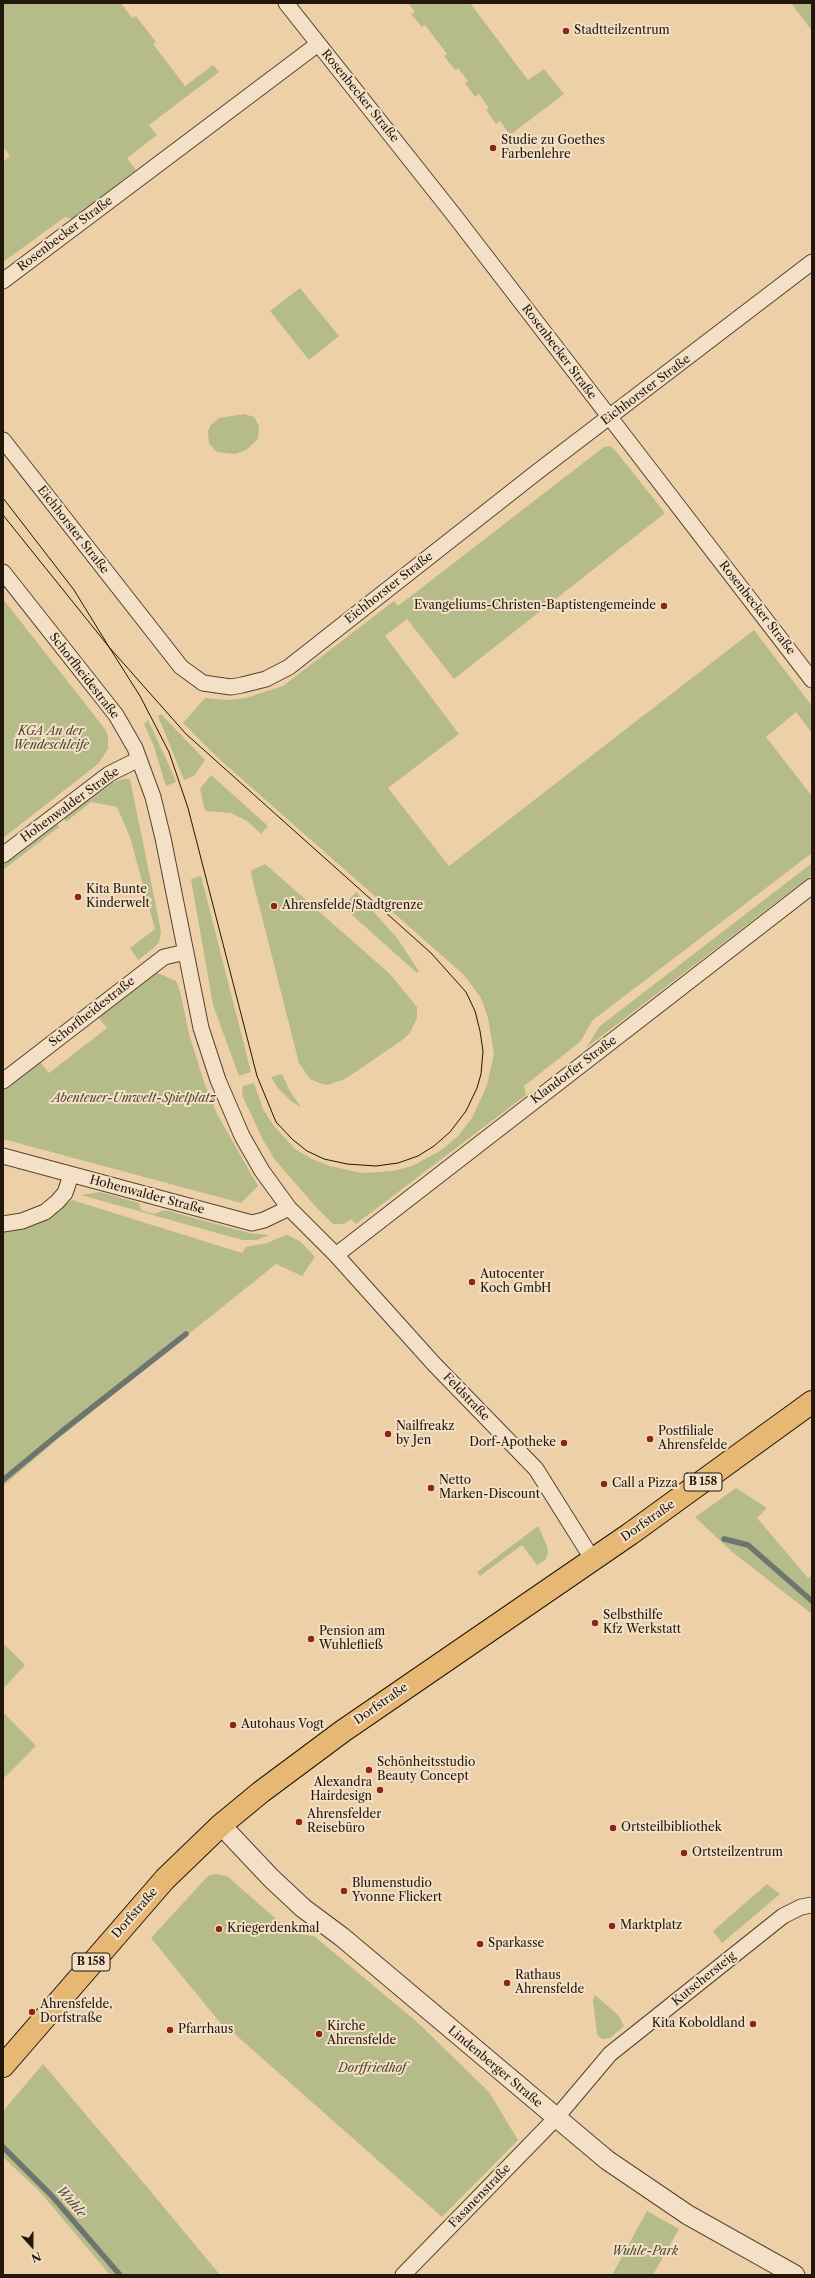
<!DOCTYPE html>
<html>
<head>
<meta charset="utf-8">
<style>
  body { margin:0 }
  #map { position:relative; width:815px; height:2278px; overflow:hidden; background:#edd0a7; font-family:"Libre Caslon Text",serif }
  canvas { display:block }
  .frame { position:absolute; inset:0; border:4px solid #21170b; pointer-events:none }
  .north { position:absolute; left:12px; top:2226px; width:40px; height:40px; -webkit-text-stroke:3px #f3e0c6; paint-order:stroke; rotate:159deg; font-size:11px; font-weight:700; line-height:16px; text-align:center; color:#21170b }
  .north::after { content:''; display:block; margin:auto; width:14px; height:18px; background:#21170b; clip-path:polygon(50% 0,100% 100%,50% 72%,0 100%) }
</style>
</head>
<body>
<div id="map">
<canvas width="815" height="2278"></canvas>
<div class="frame"></div>
<div class="north">N</div>
</div>
<script>
const ctx = document.querySelector('canvas').getContext('2d');
ctx.lineJoin = 'round';
function fill(path, color) {
  ctx.fillStyle = color;
  ctx.fill(path, 'evenodd');
}
function poly(rows) {
  const path = new Path2D();
  for (const r of rows) {
    path.moveTo(r[0], r[1]);
    for (let i = 2; i < r.length; i += 2) path.lineTo(r[i], r[i + 1]);
  }
  return path;
}
function strokePath(path, color, width, dash) {
  ctx.strokeStyle = color;
  ctx.lineWidth = width;
  ctx.lineCap = dash ? 'butt' : 'round';
  ctx.setLineDash(dash || []);
  ctx.stroke(path);
}
function drawText(font, color, halo, rows, align = 'center') {
  ctx.font = font + ' "Libre Caslon Text",serif';
  ctx.lineWidth = 4;
  ctx.setLineDash([]);
  ctx.textBaseline = 'middle';
  ctx.strokeStyle = halo;
  ctx.fillStyle = color;
  for (const [text, x, y, turn = 0] of rows) {
    ctx.save();
    ctx.translate(x, y);
    ctx.rotate((+turn || 0) * Math.PI / 180);
    ctx.textAlign = isNaN(turn) ? turn : align;
    if (halo) ctx.strokeText(text, 0, 0);
    ctx.fillText(text, 0, 0);
    ctx.restore();
  }
}
fill(poly([
  [3,3,121,3,132,18,136,16,156,42,153,44,185,86,213,65,219,72,149,125,157,135,127,158,136,170,72,219,65,217,3,262,3,162,10,156,3,147],
  [408,3,470,3,528,80,544,69,564,94,510,135,500,121,496,124,486,110,489,108,479,94,475,97,465,83,468,81,458,68,455,70,444,56,447,54,425,25,422,27,411,14,415,12],
  [791,3,812,3,812,30,809,27],
  [300,288,339,336,309,360,270,311],
  [244,414,254,417,259,426,258,439,246,450,235,454,217,452,209,444,208,431,211,425,219,418],
  [610,446,615,450,665,513,454,679,407,619,385,636,459,734,388,788,449,866,754,630,812,706,812,733,796,712,766,737,812,796,812,853,593,1020,580,1042,524,1086,526,1095,356,1224,351,1219,344,1224,333,1224,316,1207,275,1160,263,1140,242,1095,243,1086,254,1083,263,1109,274,1126,295,1149,312,1159,330,1166,362,1173,393,1171,412,1166,440,1151,459,1135,472,1118,487,1085,494,1054,488,1018,481,998,464,975,217,757,183,723,205,698,226,700,246,698,283,686,394,601,398,606,604,447],
  [3,599,105,729,108,736,108,749,98,764,3,838],
  [161,714,205,760,194,776,184,780,158,716],
  [148,720,169,765,176,782,166,786,153,744,144,724],
  [211,775,268,826,261,834,247,821,231,813,205,811,200,789],
  [122,779,130,779,161,931,159,942,155,947,138,960,130,948,155,929,130,837,117,807,91,802,66,822,63,817,109,783],
  [56,823,59,827,3,870,3,863],
  [812,863,812,875,586,1048,600,1026],
  [265,864,390,974,417,1007,417,1018,410,1033,401,1041,345,1079,327,1085,319,1083,310,1079,299,1063,251,874,252,870],
  [201,876,251,1072,239,1076,213,1005,191,879],
  [356,892,397,938,419,971,417,973,343,907],
  [158,973,176,981,180,991,189,1034,204,1082,217,1114,258,1186,241,1203,3,1139,3,1090,40,1062,49,1073,107,1028,98,1017,152,975],
  [282,1074,291,1093,301,1107,292,1102,277,1087,271,1077],
  [100,1192,139,1203,141,1210,153,1214,165,1210,249,1233,269,1235,257,1240,242,1240,81,1195],
  [72,1200,242,1253,246,1247,267,1243,286,1235,290,1236,301,1242,315,1257,302,1276,276,1264,53,1443,3,1486,3,1229,51,1215],
  [736,1488,767,1508,757,1518,808,1578,812,1575,812,1614,731,1551,695,1517],
  [538,1526,547,1546,548,1553,545,1560,537,1565,522,1545,480,1576,477,1572],
  [3,1643,25,1665,3,1689],
  [3,1712,36,1746,3,1779],
  [215,1874,227,1876,292,1933,314,1936,417,2022,489,2092,518,2140,442,2217,228,2028,226,2030,151,1938,208,1876],
  [767,1884,780,1894,722,1943,713,1931],
  [595,1995,619,2016,624,2026,610,2038,602,2039,597,2035,593,2000],
  [43,2064,147,2187,220,2275,110,2275,41,2193,3,2157,3,2111],
  [647,2211,679,2229,653,2275,612,2275]
]), '#b6bc89');
strokePath(poly([
  [3,1480,61,1432,186,1334],
  [724,1539,748,1545,812,1601],
  [3,2147,52,2196,120,2275]
]), '#6c7570', 5.5);
const minor = poly([
  [286,3,454,215,812,680],
  [3,281,318,44],
  [3,440,181,667,203,683,231,687,242,685,266,679,289,667,537,472,812,262],
  [3,572,116,715,135,748,153,797,163,838,201,1028,218,1080,242,1136,262,1171,289,1208,336,1255,434,1364,536,1469,593,1560],
  [3,855,109,774,139,759],
  [3,1081,164,957,186,952],
  [3,1156,252,1223,264,1220,289,1208],
  [3,1224,22,1221,45,1212,57,1202,65,1193,71,1175],
  [336,1255,812,886],
  [403,2275,556,2118,610,2054,783,1916,801,1907,812,1905]
]);
const tertiary = poly([
  [221,1825,271,1878,303,1908,342,1937,607,2160,688,2215,795,2275]
]);
const primary = poly([
  [3,2066,165,1879,221,1825,261,1792,343,1731,630,1534,812,1402]
]);
strokePath(minor, '#544532', 17);
strokePath(tertiary, '#544532', 21);
strokePath(primary, '#21170b', 24);
strokePath(minor, '#f3e0c6', 15);
strokePath(tertiary, '#f3e0c6', 19);
strokePath(primary, '#e6b874', 22);
strokePath(poly([
  [3,498,74,590,98,629,109,647,140,696,169,752,188,808,257,1076,276,1122,292,1139,307,1151,324,1159,347,1164,376,1166,398,1163,418,1156,434,1146,450,1132,466,1111,477,1088,481,1074,483,1051,480,1031,475,1011,466,992,431,953,186,734,109,647,3,515]
]), '#21170b', 1);
for (const [x, y, r, color] of [
  [566,31,4,"#8f2418"],
  [493,148,4,"#8f2418"],
  [664,606,4,"#8f2418"],
  [78,897,4,"#8f2418"],
  [274,906,4,"#8f2418"],
  [472,1282,4,"#8f2418"],
  [388,1434,4,"#8f2418"],
  [650,1439,4,"#8f2418"],
  [564,1443,4,"#8f2418"],
  [604,1484,4,"#8f2418"],
  [431,1488,4,"#8f2418"],
  [595,1623,4,"#8f2418"],
  [311,1639,4,"#8f2418"],
  [233,1725,4,"#8f2418"],
  [369,1770,4,"#8f2418"],
  [380,1790,4,"#8f2418"],
  [299,1822,4,"#8f2418"],
  [613,1828,4,"#8f2418"],
  [684,1853,4,"#8f2418"],
  [344,1891,4,"#8f2418"],
  [612,1926,4,"#8f2418"],
  [219,1929,4,"#8f2418"],
  [480,1944,4,"#8f2418"],
  [507,1983,4,"#8f2418"],
  [32,2012,4,"#8f2418"],
  [753,2024,4,"#8f2418"],
  [170,2030,4,"#8f2418"],
  [319,2034,4,"#8f2418"]
]) {
  const dot = new Path2D();
  dot.arc(x, y, r, 0, 2 * Math.PI);
  ctx.fillStyle = color;
  ctx.fill(dot);
  strokePath(dot, '#f3e0c6', 1.5);
}
for (const [x, y, w] of [
  [703,1482,38],
  [91,1962,38]
]) {
  const box = new Path2D();
  box.roundRect(x - w / 2, y - 9, w, 18, 3);
  ctx.fillStyle = '#f3e0c6';
  ctx.fill(box);
  strokePath(box, '#21170b', 1);
}
drawText('bold 11px', '#21170b', null, [
  ["B 158",703,1482],
  ["B 158",91,1962]
]);
drawText('12px', '#21170b', '#f3e0c6', [
  ["Stadtteilzentrum",574,31],
  ["Studie zu Goethes",501,141],
  ["Farbenlehre",501,155],
  ["Evangeliums-Christen-Baptistengemeinde",656,606,"right"],
  ["Kita Bunte",86,890],
  ["Kinderwelt",86,904],
  ["Ahrensfelde/Stadtgrenze",282,906],
  ["Autocenter",480,1275],
  ["Koch GmbH",480,1289],
  ["Nailfreakz",396,1427],
  ["by Jen",396,1441],
  ["Postfiliale",658,1432],
  ["Ahrensfelde",658,1446],
  ["Dorf-Apotheke",556,1443,"right"],
  ["Netto",439,1481],
  ["Marken-Discount",439,1495],
  ["Call a Pizza",612,1484],
  ["Selbsthilfe",603,1616],
  ["Kfz Werkstatt",603,1630],
  ["Pension am",319,1632],
  ["Wuhlefließ",319,1646],
  ["Autohaus Vogt",241,1725],
  ["Schönheitsstudio",377,1763],
  ["Beauty Concept",377,1777],
  ["Alexandra",372,1783,"right"],
  ["Hairdesign",372,1797,"right"],
  ["Ahrensfelder",307,1815],
  ["Reisebüro",307,1829],
  ["Ortsteilbibliothek",621,1828],
  ["Ortsteilzentrum",692,1853],
  ["Blumenstudio",352,1884],
  ["Yvonne Flickert",352,1898],
  ["Marktplatz",620,1926],
  ["Kriegerdenkmal",227,1929],
  ["Sparkasse",488,1944],
  ["Rathaus",515,1976],
  ["Ahrensfelde",515,1990],
  ["Ahrensfelde,",40,2005],
  ["Dorfstraße",40,2019],
  ["Kita Koboldland",745,2024,"right"],
  ["Kirche",327,2027],
  ["Ahrensfelde",327,2041],
  ["Pfarrhaus",178,2030]
], 'left');
drawText('12px', '#21170b', '#f3e0c6', [
  ["Rosenbecker Straße",360,96,51],
  ["Rosenbecker Straße",65,234,-37],
  ["Rosenbecker Straße",559,352,53],
  ["Eichhorster Straße",646,390,-37],
  ["Eichhorster Straße",73,530,52],
  ["Eichhorster Straße",389,588,-38],
  ["Rosenbecker Straße",757,608,52],
  ["Schorfheidestraße",84,676,52],
  ["Hohenwalder Straße",70,805,-36],
  ["Schorfheidestraße",92,1012,-38],
  ["Klandorfer Straße",574,1070,-37],
  ["Hohenwalder Straße",147,1195,15],
  ["Feldstraße",466,1397,46],
  ["Dorfstraße",648,1521,-35],
  ["Dorfstraße",381,1704,-35],
  ["Dorfstraße",135,1913,-49],
  ["Kutschersteig",704,1979,-39],
  ["Lindenberger Straße",495,2067,40],
  ["Fasanenstraße",480,2196,-46]
]);
drawText('italic 12px', '#4e4931', '#f3e0c6', [
  ["KGA An der",51,732],
  ["Wendeschleife",51,746],
  ["Abenteuer-Umwelt-Spielplatz",134,1099],
  ["Dorffriedhof",372,2069],
  ["Wuhle-Park",645,2252]
]);
drawText('italic 13px', '#4d4e46', '#f3e0c6', [
  ["Wuhle",71,2202,49]
]);
</script>
</body>
</html>
